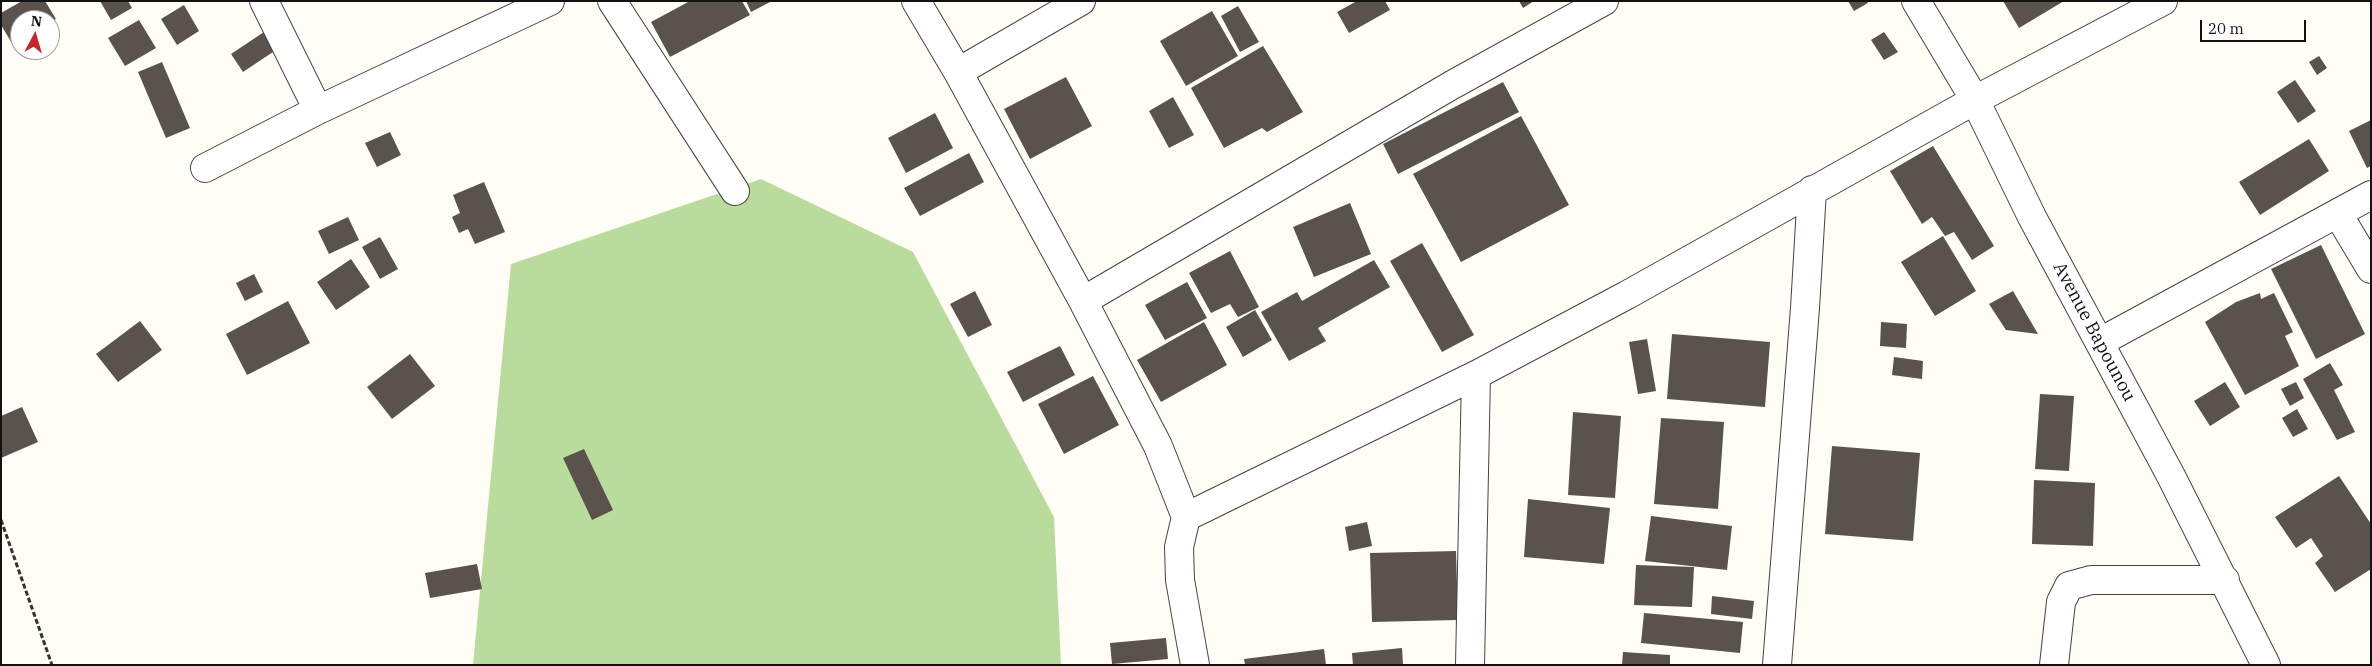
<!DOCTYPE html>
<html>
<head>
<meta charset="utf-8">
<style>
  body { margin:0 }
  #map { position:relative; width:2372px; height:666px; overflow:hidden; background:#fffdf5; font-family:"IBM Plex Serif",serif }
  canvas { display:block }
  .frame { position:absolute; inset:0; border:2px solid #111; pointer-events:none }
  .north { position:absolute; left:10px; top:10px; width:50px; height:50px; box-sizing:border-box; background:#fff; border:1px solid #a0a0a0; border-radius:50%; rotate:6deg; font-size:14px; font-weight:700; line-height:20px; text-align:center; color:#111 }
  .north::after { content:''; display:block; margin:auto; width:18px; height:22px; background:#c4262e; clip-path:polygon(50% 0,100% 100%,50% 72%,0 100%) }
  .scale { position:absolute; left:2200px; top:20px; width:106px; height:22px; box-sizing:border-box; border:2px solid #111; border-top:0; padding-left:6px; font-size:15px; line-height:18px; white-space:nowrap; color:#111; -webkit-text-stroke:4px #fff; paint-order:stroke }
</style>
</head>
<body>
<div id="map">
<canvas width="2372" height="666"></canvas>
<div class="frame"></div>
<div class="north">N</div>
<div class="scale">20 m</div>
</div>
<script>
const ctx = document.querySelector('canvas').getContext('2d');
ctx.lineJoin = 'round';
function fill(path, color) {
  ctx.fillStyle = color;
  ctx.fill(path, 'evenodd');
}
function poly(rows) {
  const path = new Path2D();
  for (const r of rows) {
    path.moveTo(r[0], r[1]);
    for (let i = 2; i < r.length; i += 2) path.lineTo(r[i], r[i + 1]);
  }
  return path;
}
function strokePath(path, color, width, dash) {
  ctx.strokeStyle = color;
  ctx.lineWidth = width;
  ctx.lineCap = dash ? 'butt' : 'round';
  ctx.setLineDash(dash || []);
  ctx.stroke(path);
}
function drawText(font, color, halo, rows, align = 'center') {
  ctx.font = font + ' "IBM Plex Serif",serif';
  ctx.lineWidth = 5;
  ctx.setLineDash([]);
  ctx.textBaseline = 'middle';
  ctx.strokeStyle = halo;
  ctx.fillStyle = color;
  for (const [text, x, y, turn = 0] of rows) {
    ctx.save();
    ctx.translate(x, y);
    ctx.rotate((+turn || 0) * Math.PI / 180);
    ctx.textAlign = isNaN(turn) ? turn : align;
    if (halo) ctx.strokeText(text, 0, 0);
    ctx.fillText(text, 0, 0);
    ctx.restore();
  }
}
fill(poly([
  [761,179,913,252,1054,517,1061,665,473,665,511,264]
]), '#b9dc9c');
fill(poly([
  [22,1,45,1,56,19,50,22,50,20,20,20,20,41,13,45,1,25,1,13],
  [100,1,128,1,132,8,111,20],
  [690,1,742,1,750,15,670,57,651,22],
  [746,1,772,1,751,12],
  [1357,1,1385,1,1390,10,1349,33,1337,12],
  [1519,1,1534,1,1523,8],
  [1848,1,1867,1,1868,3,1854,11],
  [2003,1,2064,1,2019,28],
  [184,5,199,31,177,45,161,19],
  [1238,6,1259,42,1240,52,1221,16],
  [1212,11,1238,56,1186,86,1160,41],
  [139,20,156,48,125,66,108,38],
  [267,30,279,48,243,72,231,54],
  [1884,32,1898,52,1884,60,1871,40],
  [1263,46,1303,112,1267,132,1262,128,1224,148,1191,88],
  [2319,56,2327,68,2317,75,2309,62],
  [162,62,190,128,166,138,138,72],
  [1066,77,1092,126,1030,159,1004,109],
  [2295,80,2316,111,2298,123,2277,92],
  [1503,82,1519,112,1398,174,1383,144],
  [1173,97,1194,135,1169,148,1149,111],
  [935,113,953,148,906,173,888,138],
  [1521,116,1569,205,1461,262,1413,174],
  [2371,120,2371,166,2367,168,2349,131],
  [390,132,401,155,377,167,365,143],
  [2309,139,2329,171,2260,215,2239,182],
  [1933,146,1994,246,1972,260,1954,232,1945,236,1932,217,1922,224,1890,171],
  [969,153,984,182,920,216,904,188],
  [484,182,505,232,475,244,468,229,459,233,452,217,460,213,453,195],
  [1350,203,1371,254,1314,277,1293,227],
  [348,217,359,240,329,254,318,231],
  [1943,236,1976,291,1935,316,1901,262],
  [380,237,398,269,380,279,362,247],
  [1422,243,1474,335,1442,352,1390,261],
  [2321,245,2365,334,2316,359,2271,269],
  [1230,251,1259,307,1238,317,1230,304,1211,313,1189,273],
  [351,259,370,287,336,310,317,282],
  [1374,260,1390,287,1318,328,1326,341,1289,361,1261,312,1297,292,1302,301],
  [254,274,263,292,245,301,236,283],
  [1187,282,1207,318,1165,340,1145,305],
  [975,291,992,325,968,337,950,304],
  [2013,291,2038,334,2006,330,1989,304],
  [2260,293,2261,299,2274,293,2293,332,2285,336,2299,366,2245,395,2205,322,2236,302],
  [288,301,310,343,247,375,226,334],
  [1255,310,1272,340,1243,357,1226,327],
  [140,321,162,350,118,382,96,354],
  [1204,322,1227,365,1161,402,1137,360],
  [1881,322,1907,324,1906,348,1880,346],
  [1672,334,1770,342,1765,407,1667,399],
  [1647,339,1656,391,1638,394,1629,342],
  [1060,346,1075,375,1023,402,1007,372],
  [410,354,435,386,392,419,367,387],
  [1894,357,1923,361,1922,379,1892,375],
  [2330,363,2343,385,2334,390,2355,432,2337,440,2303,379],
  [1093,376,1119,425,1064,454,1038,404],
  [2225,382,2240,407,2210,426,2194,401],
  [2296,382,2304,398,2290,406,2281,389],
  [2040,394,2074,396,2069,471,2035,469],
  [22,407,38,442,1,458,1,416],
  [2297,409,2308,429,2293,437,2282,418],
  [1573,412,1621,416,1615,498,1568,495],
  [1661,418,1724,422,1718,509,1654,504],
  [1832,446,1920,453,1913,541,1825,534],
  [584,449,613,510,592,520,563,458],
  [2339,476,2371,524,2371,569,2335,592,2315,563,2323,556,2311,538,2296,548,2275,517],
  [2034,480,2095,483,2093,546,2032,544],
  [1528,499,1610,508,1604,564,1524,557],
  [1651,516,1732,526,1727,570,1645,561],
  [1367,522,1372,546,1349,551,1345,527],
  [1456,551,1458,620,1372,622,1370,553],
  [477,564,482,589,430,598,425,573],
  [1636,565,1694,567,1692,607,1634,605],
  [1712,596,1754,601,1752,619,1711,614],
  [1644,613,1743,622,1740,653,1641,643],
  [1166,638,1168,659,1112,664,1110,643],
  [1402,648,1403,665,1353,665,1352,653],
  [1324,649,1326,665,1245,665,1244,659],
  [1623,652,1670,655,1670,665,1622,665]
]), '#5a524d');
const minor = poly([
  [264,1,318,110],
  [612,1,735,191],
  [916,1,958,72,1081,1],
  [1916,1,1975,100,2032,217,2171,476,2266,665],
  [958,72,1083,301,1158,446,1186,517,1476,375,1627,295,1975,100,2163,1],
  [205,168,318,110,550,1],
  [2338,214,2371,269],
  [1083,301,1452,85,1604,1],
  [2100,342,2371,195],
  [1186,517,1179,547,1180,580,1195,665],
  [1470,665,1476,375],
  [1777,665,1805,308,1812,190],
  [2054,665,2061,602,2069,586,2091,580,2225,580]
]);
strokePath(minor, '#444', 30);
strokePath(poly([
  [1,520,52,665]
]), '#333', 3, [5, 2.5]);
strokePath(minor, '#fff', 28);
drawText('18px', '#111', '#fff', [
  ["Avenue Bapounou",2094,332,62]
]);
</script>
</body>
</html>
